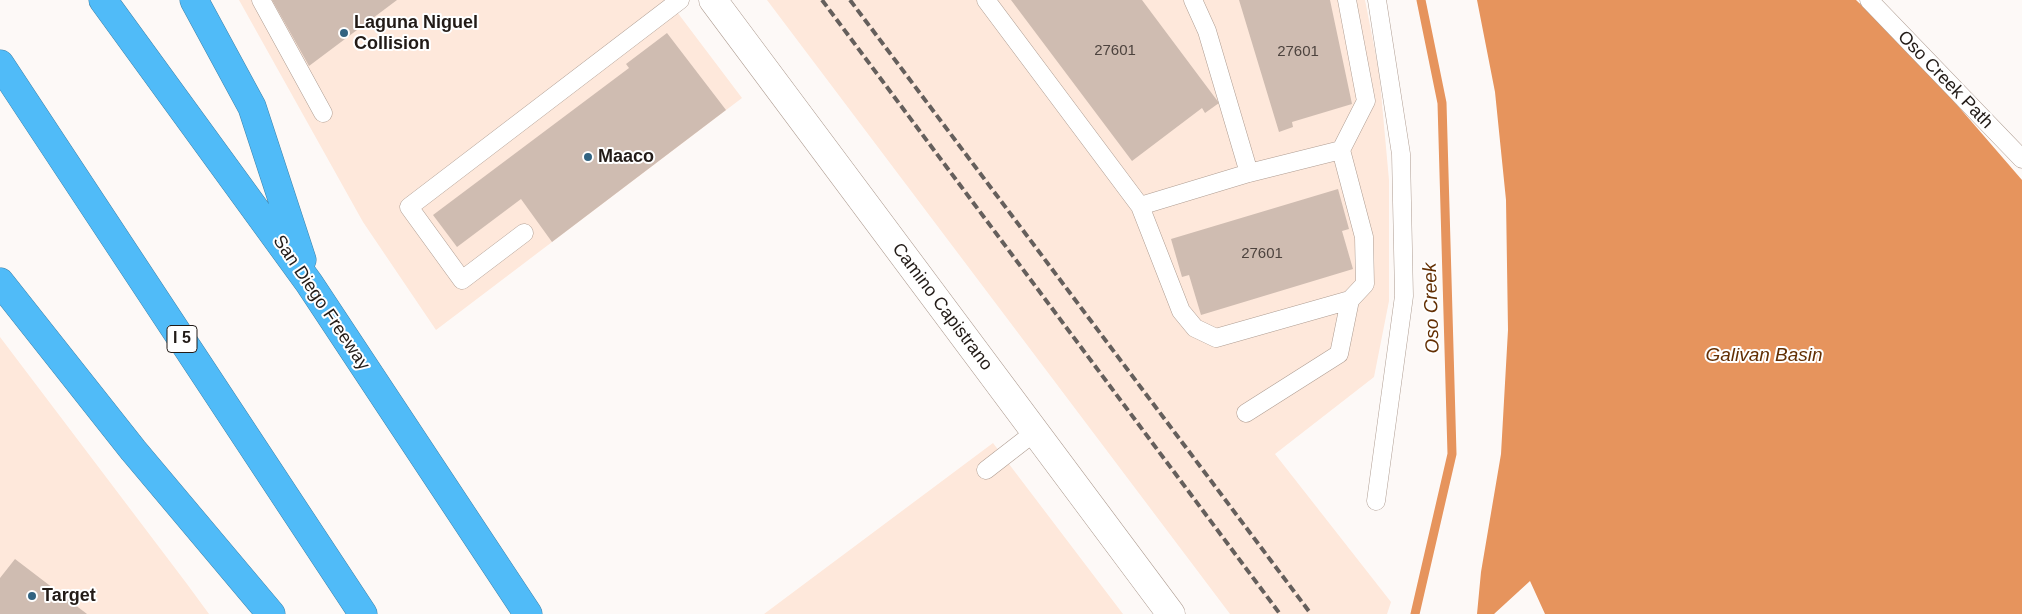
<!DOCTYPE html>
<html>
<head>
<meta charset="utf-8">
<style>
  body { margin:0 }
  canvas { display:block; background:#fdf9f7 }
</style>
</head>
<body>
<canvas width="2022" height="614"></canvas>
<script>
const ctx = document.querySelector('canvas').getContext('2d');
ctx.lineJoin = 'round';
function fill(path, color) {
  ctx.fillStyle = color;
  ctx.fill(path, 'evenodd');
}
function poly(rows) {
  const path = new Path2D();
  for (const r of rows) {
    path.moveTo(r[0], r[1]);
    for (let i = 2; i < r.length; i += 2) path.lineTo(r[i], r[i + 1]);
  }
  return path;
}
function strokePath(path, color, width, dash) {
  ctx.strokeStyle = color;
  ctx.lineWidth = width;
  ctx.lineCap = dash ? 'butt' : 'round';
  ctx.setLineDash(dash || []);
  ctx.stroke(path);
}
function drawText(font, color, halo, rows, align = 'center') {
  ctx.font = font + ' Helvetica,sans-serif';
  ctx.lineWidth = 4;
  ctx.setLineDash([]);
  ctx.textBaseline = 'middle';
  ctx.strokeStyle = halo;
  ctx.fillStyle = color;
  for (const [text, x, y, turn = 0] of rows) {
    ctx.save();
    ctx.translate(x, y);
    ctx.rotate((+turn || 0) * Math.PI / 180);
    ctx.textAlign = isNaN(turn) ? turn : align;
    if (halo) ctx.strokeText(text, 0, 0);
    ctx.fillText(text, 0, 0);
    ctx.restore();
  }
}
fill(poly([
  [239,0,668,0,742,98,436,330,363,222],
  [767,0,1365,0,1379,71,1389,180,1389,301,1374,377,1275,454,1391,602,1387,614,1230,614],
  [0,337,187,584,209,614,0,614],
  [993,443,1123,614,764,614]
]), '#fee8db');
fill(poly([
  [1477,0,1856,0,1896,38,1939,84,2022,180,2022,614,1545,614,1530,581,1494,614,1477,614,1481,572,1501,454,1508,330,1506,200,1495,92]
]), '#e6945d');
strokePath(poly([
  [1415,614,1452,454,1442,103,1421,0]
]), '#e6945d', 9);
fill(poly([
  [272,0,397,0,309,66],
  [1011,0,1142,0,1219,103,1205,113,1202,108,1132,161],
  [1239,0,1330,0,1352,104,1292,122,1293,127,1279,132],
  [667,33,726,110,552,242,521,199,457,247,433,215,629,68,626,64],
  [1338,189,1349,229,1342,231,1353,269,1201,315,1189,275,1182,277,1171,239],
  [15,559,87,614,0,614,0,578]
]), '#cfbcb1');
const service = poly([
  [261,0,323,113],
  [986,0,1140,206,1181,311,1195,328,1216,338,1350,300],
  [1193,0,1207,31,1249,173],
  [1869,0,2022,159],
  [1341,150,1366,101,1347,0],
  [1140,206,1249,173,1341,150,1364,237,1365,284,1350,300,1339,354,1246,413],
  [524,233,462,280,409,207,680,0],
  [986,470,1035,432],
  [1376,501,1404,296,1401,154,1377,0]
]);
const tertiary = poly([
  [713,0,1171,614]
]);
const motorway = poly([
  [103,0,309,283,528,614],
  [194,0,252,107,302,260],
  [0,64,363,614],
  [0,282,133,450,271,614]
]);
strokePath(service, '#af9d92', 19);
strokePath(tertiary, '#af9d92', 29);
strokePath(motorway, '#4083a9', 29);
strokePath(service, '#fff', 18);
strokePath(tertiary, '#fff', 28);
strokePath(motorway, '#50bbf8', 28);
strokePath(poly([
  [822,0,1280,614],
  [850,0,1311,614]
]), '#655f5c', 4, [8, 4]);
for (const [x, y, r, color] of [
  [344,33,5,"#326381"],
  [588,157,5,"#326381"],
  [32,596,5,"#326381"]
]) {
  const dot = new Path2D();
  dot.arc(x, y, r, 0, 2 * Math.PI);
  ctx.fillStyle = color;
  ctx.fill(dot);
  strokePath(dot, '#fff', 2);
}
drawText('15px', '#4d433e', null, [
  ["27601",1115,51],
  ["27601",1298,52],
  ["27601",1262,254]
]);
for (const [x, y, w] of [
  [182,339,30]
]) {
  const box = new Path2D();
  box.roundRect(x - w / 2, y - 13.5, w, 27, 4);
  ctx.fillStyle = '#fff';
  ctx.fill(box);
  strokePath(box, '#221b17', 1);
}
drawText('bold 16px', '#221b17', null, [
  ["I 5",182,339]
]);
drawText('bold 18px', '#221b17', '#fff', [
  ["Laguna Niguel",354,23],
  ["Collision",354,44],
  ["Maaco",598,157],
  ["Target",42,596]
], 'left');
drawText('18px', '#221b17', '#fff', [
  ["Oso Creek Path",1945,80,46],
  ["San Diego Freeway",321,303,56],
  ["Camino Capistrano",942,307,53]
]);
drawText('italic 19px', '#632f03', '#fff', [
  ["Oso Creek",1432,308,-92],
  ["Galivan Basin",1764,356]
]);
</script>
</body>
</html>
